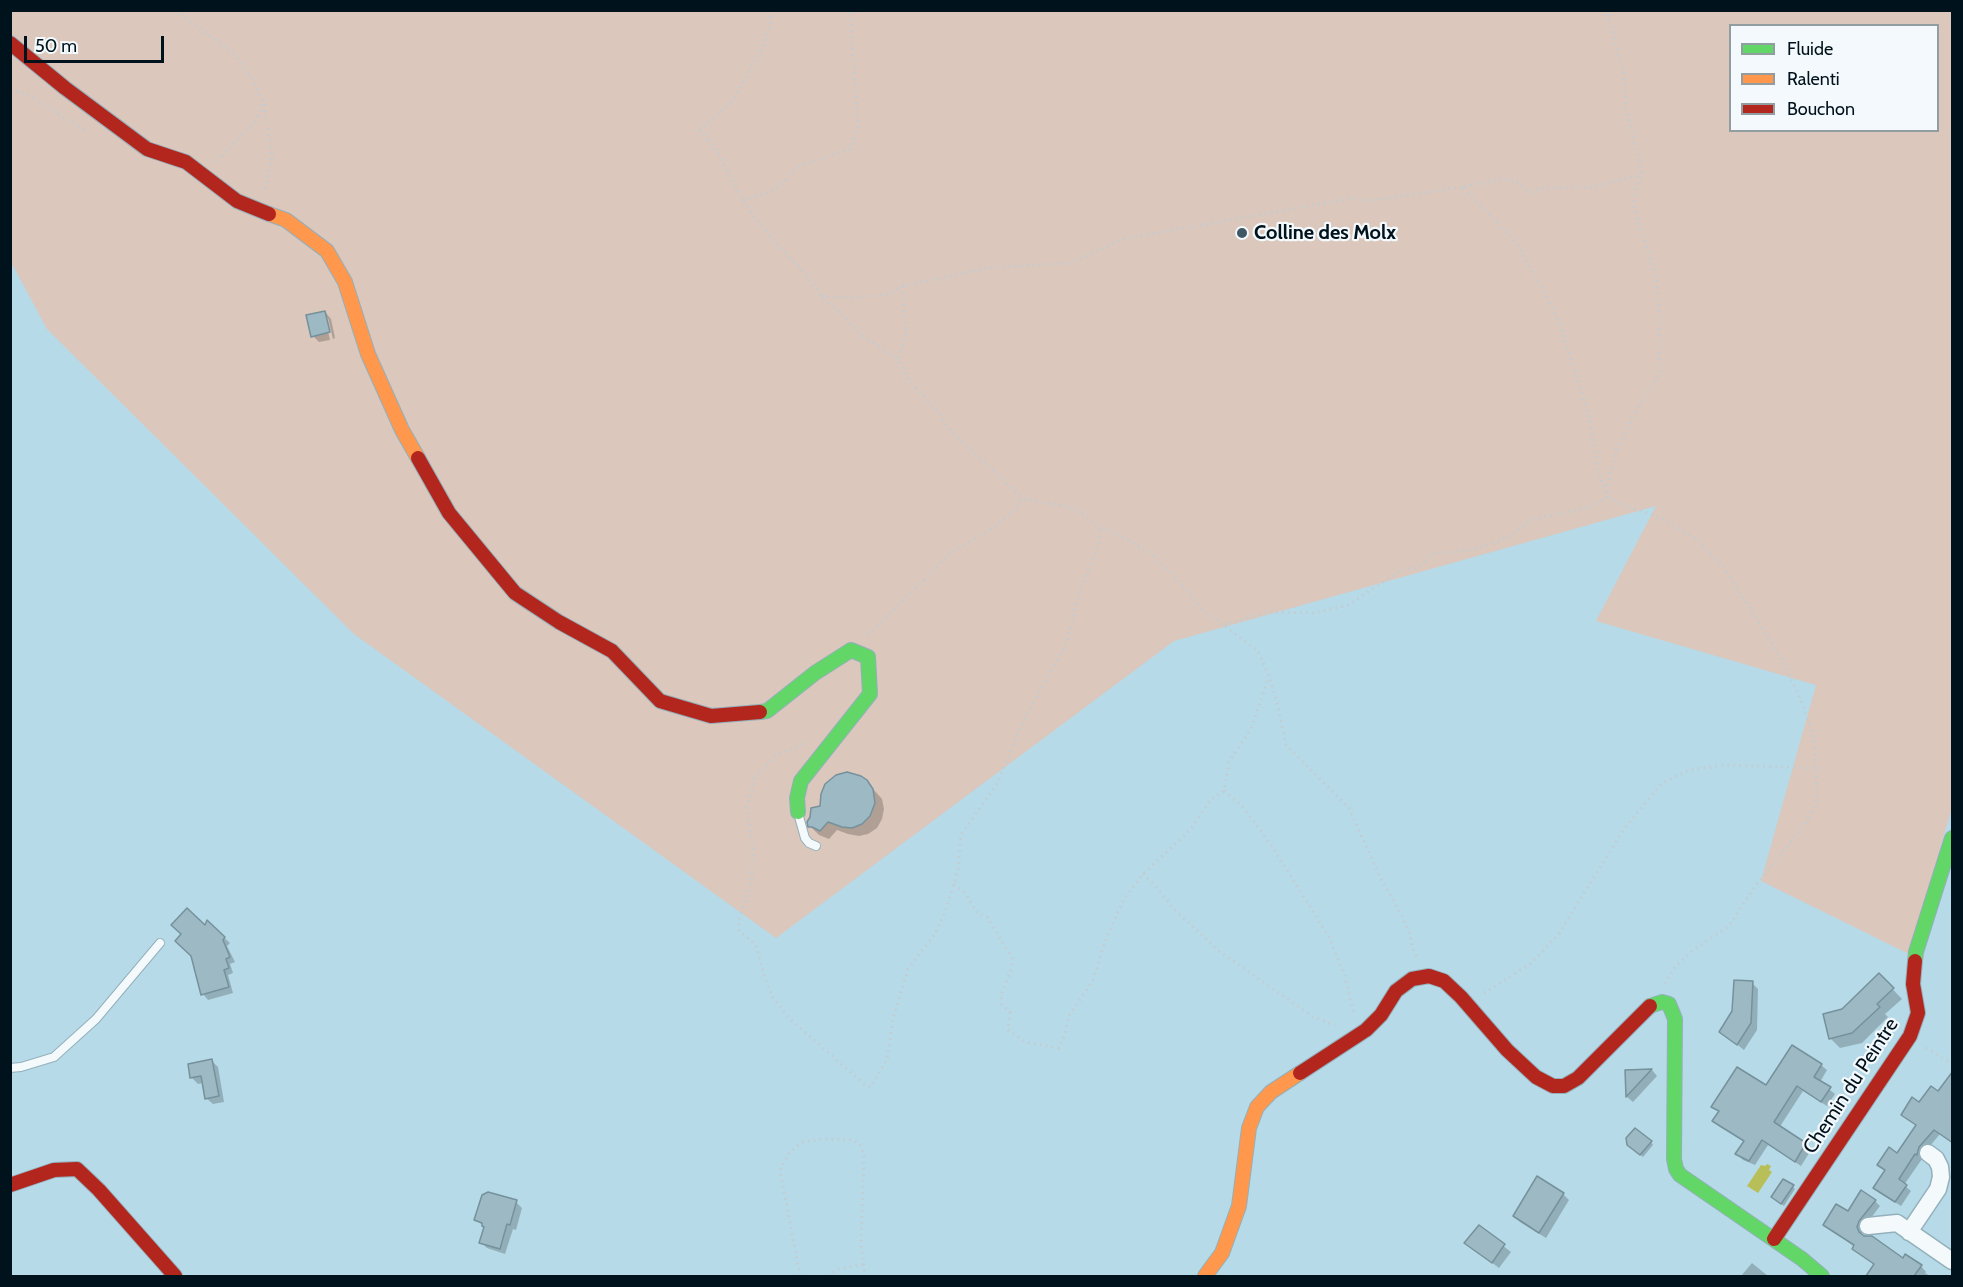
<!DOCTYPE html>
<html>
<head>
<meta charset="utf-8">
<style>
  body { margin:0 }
  #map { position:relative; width:1963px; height:1287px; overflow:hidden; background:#b6dae8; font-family:Cabin,sans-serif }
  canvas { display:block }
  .frame { position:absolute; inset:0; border:12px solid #00121c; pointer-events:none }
  .legend { position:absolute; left:1729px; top:24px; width:210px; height:108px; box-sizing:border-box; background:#f3f9fc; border:2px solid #929da2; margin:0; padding:8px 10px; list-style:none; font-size:18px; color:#00121c }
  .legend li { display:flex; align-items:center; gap:12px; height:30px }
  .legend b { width:30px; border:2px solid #929da2 }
  .scale { position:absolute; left:24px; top:36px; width:140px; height:27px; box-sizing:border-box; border:3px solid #00121c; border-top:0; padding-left:8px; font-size:18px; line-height:21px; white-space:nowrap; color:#00121c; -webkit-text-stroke:4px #f3f9fc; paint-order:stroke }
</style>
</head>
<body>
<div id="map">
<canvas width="1963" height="1287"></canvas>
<div class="frame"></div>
<ul class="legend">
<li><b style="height:8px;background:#63d668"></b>Fluide</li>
<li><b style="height:8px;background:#ff974d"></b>Ralenti</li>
<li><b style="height:8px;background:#b3261e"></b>Bouchon</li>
</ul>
<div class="scale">50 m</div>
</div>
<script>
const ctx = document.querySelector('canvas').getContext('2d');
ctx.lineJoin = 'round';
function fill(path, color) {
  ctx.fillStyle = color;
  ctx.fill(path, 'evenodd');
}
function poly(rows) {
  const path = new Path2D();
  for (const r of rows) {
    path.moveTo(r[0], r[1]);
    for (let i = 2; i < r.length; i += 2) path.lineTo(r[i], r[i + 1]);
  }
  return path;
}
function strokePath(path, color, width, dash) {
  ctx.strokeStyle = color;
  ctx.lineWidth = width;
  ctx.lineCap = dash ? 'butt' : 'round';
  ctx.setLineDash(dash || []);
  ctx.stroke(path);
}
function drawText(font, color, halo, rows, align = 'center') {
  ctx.font = font + ' Cabin,sans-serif';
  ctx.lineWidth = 4.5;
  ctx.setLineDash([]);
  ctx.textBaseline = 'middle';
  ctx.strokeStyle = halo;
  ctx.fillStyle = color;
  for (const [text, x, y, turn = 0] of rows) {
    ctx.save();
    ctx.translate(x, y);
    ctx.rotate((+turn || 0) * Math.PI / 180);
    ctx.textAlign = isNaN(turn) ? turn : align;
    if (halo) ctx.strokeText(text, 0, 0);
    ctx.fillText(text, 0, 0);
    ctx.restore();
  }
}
fill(poly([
  [10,11,1952,11,1952,808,1909,954,1761,881,1816,685,1596,621,1656,506,1174,641,776,938,354,634,47,329,11,262],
  [1730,26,1938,26,1938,130,1730,130]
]), '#dbc7bb');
fill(poly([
  [1767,1164,1771,1166,1769,1170,1772,1172,1758,1193,1747,1186,1761,1165,1765,1166]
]), '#b9bf58');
fill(poly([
  [325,312,331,319,335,338,333,339,328,318,325,318,330,340,319,342,313,336],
  [866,781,882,799,884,809,882,819,877,828,868,834,859,836,848,834,837,830,829,839,819,835,810,826,821,807],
  [207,922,230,943,227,946,235,962,230,964,233,973,228,975,233,993,208,1000,203,994,205,927],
  [1879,975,1902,999,1885,1014,1888,1017,1862,1043,1840,1048,1830,1038,1843,1011],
  [1752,983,1758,989,1757,1030,1744,1050,1721,1032],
  [212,1061,218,1067,224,1102,213,1104,206,1098,203,1083,198,1084,191,1077],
  [1821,1065,1827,1070,1820,1082,1835,1094,1827,1106,1803,1091,1779,1128,1811,1150,1801,1166,1768,1145,1755,1165,1743,1160,1737,1154,1745,1142,1720,1127,1714,1121,1720,1113,1713,1106],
  [1652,1070,1657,1076,1633,1102,1627,1097,1627,1072],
  [1952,1080,1952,1143,1940,1134,1924,1153,1922,1159,1904,1185,1911,1191,1901,1206,1880,1193,1886,1171,1879,1165,1897,1155,1917,1126,1920,1104,1939,1093],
  [1651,1142,1653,1145,1643,1157,1631,1147],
  [1793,1187,1795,1189,1784,1206,1776,1200],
  [1563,1194,1569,1200,1546,1238,1520,1222,1515,1216],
  [1875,1201,1880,1206,1864,1227,1862,1233,1864,1237,1903,1260,1921,1266,1926,1272,1925,1273,1930,1276,1875,1276,1870,1272,1875,1265,1855,1247,1825,1225],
  [516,1202,522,1208,516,1230,513,1229,505,1254,487,1248,481,1242,485,1227,476,1220],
  [1479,1227,1511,1252,1499,1268,1466,1243],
  [1752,1263,1768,1276,1741,1276]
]), '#0003');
const building = poly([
  [325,311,330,332,311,337,306,315,325,311],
  [847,772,861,776,867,780,873,789,875,803,870,816,862,824,852,828,842,827,828,822,820,831,812,827,808,827,807,822,810,817,811,808,820,806,821,794,825,784,836,775,847,772],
  [187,908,205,925,207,920,225,937,223,940,230,957,226,959,229,968,224,970,229,987,201,995,191,956,175,941,181,934,171,925,187,908],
  [1879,973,1894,988,1877,1004,1880,1007,1852,1033,1829,1039,1823,1014,1842,1009,1879,973],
  [1734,980,1753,981,1751,1023,1737,1045,1719,1032,1732,1011,1734,980],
  [1792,1045,1822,1064,1814,1077,1831,1087,1821,1102,1797,1086,1774,1122,1806,1143,1795,1162,1762,1140,1749,1161,1735,1154,1744,1141,1712,1121,1719,1111,1711,1107,1737,1067,1766,1085,1792,1045],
  [212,1059,219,1096,205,1099,201,1076,190,1078,188,1064,212,1059],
  [1652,1069,1626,1097,1625,1070,1652,1069],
  [1953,1071,1953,1143,1934,1130,1919,1147,1917,1155,1915,1154,1899,1179,1907,1185,1895,1202,1873,1188,1885,1170,1877,1165,1889,1147,1897,1153,1916,1125,1901,1115,1912,1097,1919,1102,1931,1086,1938,1091,1953,1071],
  [1635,1128,1652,1141,1640,1155,1627,1145,1626,1138,1635,1128],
  [1537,1176,1564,1193,1539,1233,1513,1216,1537,1176],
  [1783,1179,1794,1185,1781,1204,1771,1197,1783,1179],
  [1861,1190,1876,1200,1859,1221,1857,1227,1859,1232,1864,1236,1872,1236,1903,1258,1905,1254,1922,1265,1914,1276,1866,1276,1874,1264,1852,1249,1854,1245,1823,1225,1836,1204,1848,1211,1861,1190],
  [488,1192,517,1200,510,1225,507,1224,500,1249,479,1243,484,1227,482,1226,482,1223,474,1220,482,1195,488,1192],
  [1479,1225,1505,1244,1492,1263,1464,1243,1479,1225]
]);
fill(building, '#9db9c4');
strokePath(building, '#75919c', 1.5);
const lane = poly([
  [798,813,805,838,809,843,816,846],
  [10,1068,21,1067,54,1057,96,1019,160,943]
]);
const street = poly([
  [1868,1226,1897,1223,1952,1261],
  [1909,1232,1938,1189,1941,1177,1940,1167,1936,1159,1928,1153]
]);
const fast = poly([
  [760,712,767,711,815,673,851,650,868,657,870,694,801,781,797,798,798,812],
  [1915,961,1916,952,1952,838],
  [1650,1006,1662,1002,1669,1004,1675,1019,1674,1159,1676,1169,1680,1175,1802,1259,1822,1276]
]);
const slow = poly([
  [269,214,286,220,327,251,345,282,368,354,402,430,418,458],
  [1205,1276,1222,1253,1239,1206,1249,1128,1257,1107,1271,1092,1300,1073]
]);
const jam = poly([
  [10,43,65,88,147,149,186,162,237,201,269,214],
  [418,458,449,513,515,593,559,622,612,651,660,701,711,716,760,712],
  [1300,1073,1366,1030,1381,1015,1396,991,1412,979,1429,976,1444,981,1461,997,1507,1050,1536,1077,1553,1086,1564,1086,1578,1078,1650,1006],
  [10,1185,54,1170,77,1169,99,1190,175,1276],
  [1774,1239,1910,1036,1918,1013,1913,984,1915,961]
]);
strokePath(lane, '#93b0bb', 10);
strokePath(street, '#93b0bb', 19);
strokePath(fast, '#93b0bb', 16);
strokePath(slow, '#93b0bb', 16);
strokePath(jam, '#93b0bb', 16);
strokePath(poly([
  [176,10,235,55,252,79,264,103,272,158,265,189],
  [773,10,765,43,732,102,700,130,716,150,743,200,771,238,802,270,821,296,863,336,898,359],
  [10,89,24,93,85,130],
  [217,161,255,122,263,104],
  [743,200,771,192,784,182,796,168,851,148,858,126,850,10],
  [903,286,904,315,907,331,898,359,910,382,934,407,953,433,1022,498],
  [821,296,854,298,888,294,903,286,987,268,1071,263,1123,239,1354,198,1368,201,1462,187],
  [1224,625,1267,612,1314,613,1348,605,1403,569,1417,568,1433,554,1477,549,1509,537,1531,520,1594,506,1608,497,1598,470,1588,412,1561,327,1546,295,1515,241,1462,187,1502,179,1515,180,1530,193,1541,188,1591,187,1642,175],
  [868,635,935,569,946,556,993,528,1013,511,1022,498,1069,507,1085,514,1099,528,1111,531,1149,552,1175,577,1203,610,1258,651,1269,676,1277,702,1286,745,1349,808,1379,875,1402,916,1409,932,1414,952,1418,959],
  [803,744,775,756,755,778,746,809,753,847,751,887,739,919,739,931,756,945,764,976,773,998,790,1019,864,1084,871,1087,887,1059,893,1019,908,969,935,934,947,907,958,869,961,835,998,782,1023,721,1066,645,1081,587,1099,546,1099,528],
  [1224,791,1243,807,1271,845,1329,937,1344,974,1354,1014],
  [1143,874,1155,885,1173,908,1219,951,1313,1017,1335,1025],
  [954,884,965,893,978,914,987,917,1012,958,1011,970,1001,995,1002,1005,1010,1012,1008,1030,1026,1042,1059,1048,1066,1031,1068,1017,1093,980,1106,939,1124,899,1143,874,1190,830,1211,799,1224,791,1229,762,1251,729,1268,679],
  [1665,984,1673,969,1693,950,1728,927,1754,888,1806,823,1817,800,1816,768],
  [1484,993,1530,964,1558,935,1624,829,1661,784,1689,770,1724,765,1816,768,1814,739,1803,705,1783,661,1724,568,1697,539,1659,517,1618,503,1608,497,1607,485,1617,449,1633,416,1659,374,1659,308,1656,276,1634,209,1635,190,1642,175,1640,160,1633,142,1632,129,1626,111,1624,74,1606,10],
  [1926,1048,1952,1064],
  [800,1276,780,1170,789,1153,802,1142,822,1139,854,1140,861,1146,864,1156,861,1243,865,1276],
  [828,1276,839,1269,864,1264]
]), '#c2ccd1', 3, [1.5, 4.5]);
strokePath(lane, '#f4f9fc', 8);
strokePath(street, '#f4f9fc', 16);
strokePath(fast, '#63d668', 14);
strokePath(slow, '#ff974d', 14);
strokePath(jam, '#b3261e', 14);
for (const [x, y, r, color] of [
  [1242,233,6,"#405863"]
]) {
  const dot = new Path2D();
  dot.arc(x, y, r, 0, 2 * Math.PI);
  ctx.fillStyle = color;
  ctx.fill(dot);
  strokePath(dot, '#f3f9fc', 2);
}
drawText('bold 20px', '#00121c', '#f3f9fc', [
  ["Colline des Molx",1254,233]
], 'left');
drawText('20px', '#00121c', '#f3f9fc', [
  ["Chemin du Peintre",1851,1086,-57]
]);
</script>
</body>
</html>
